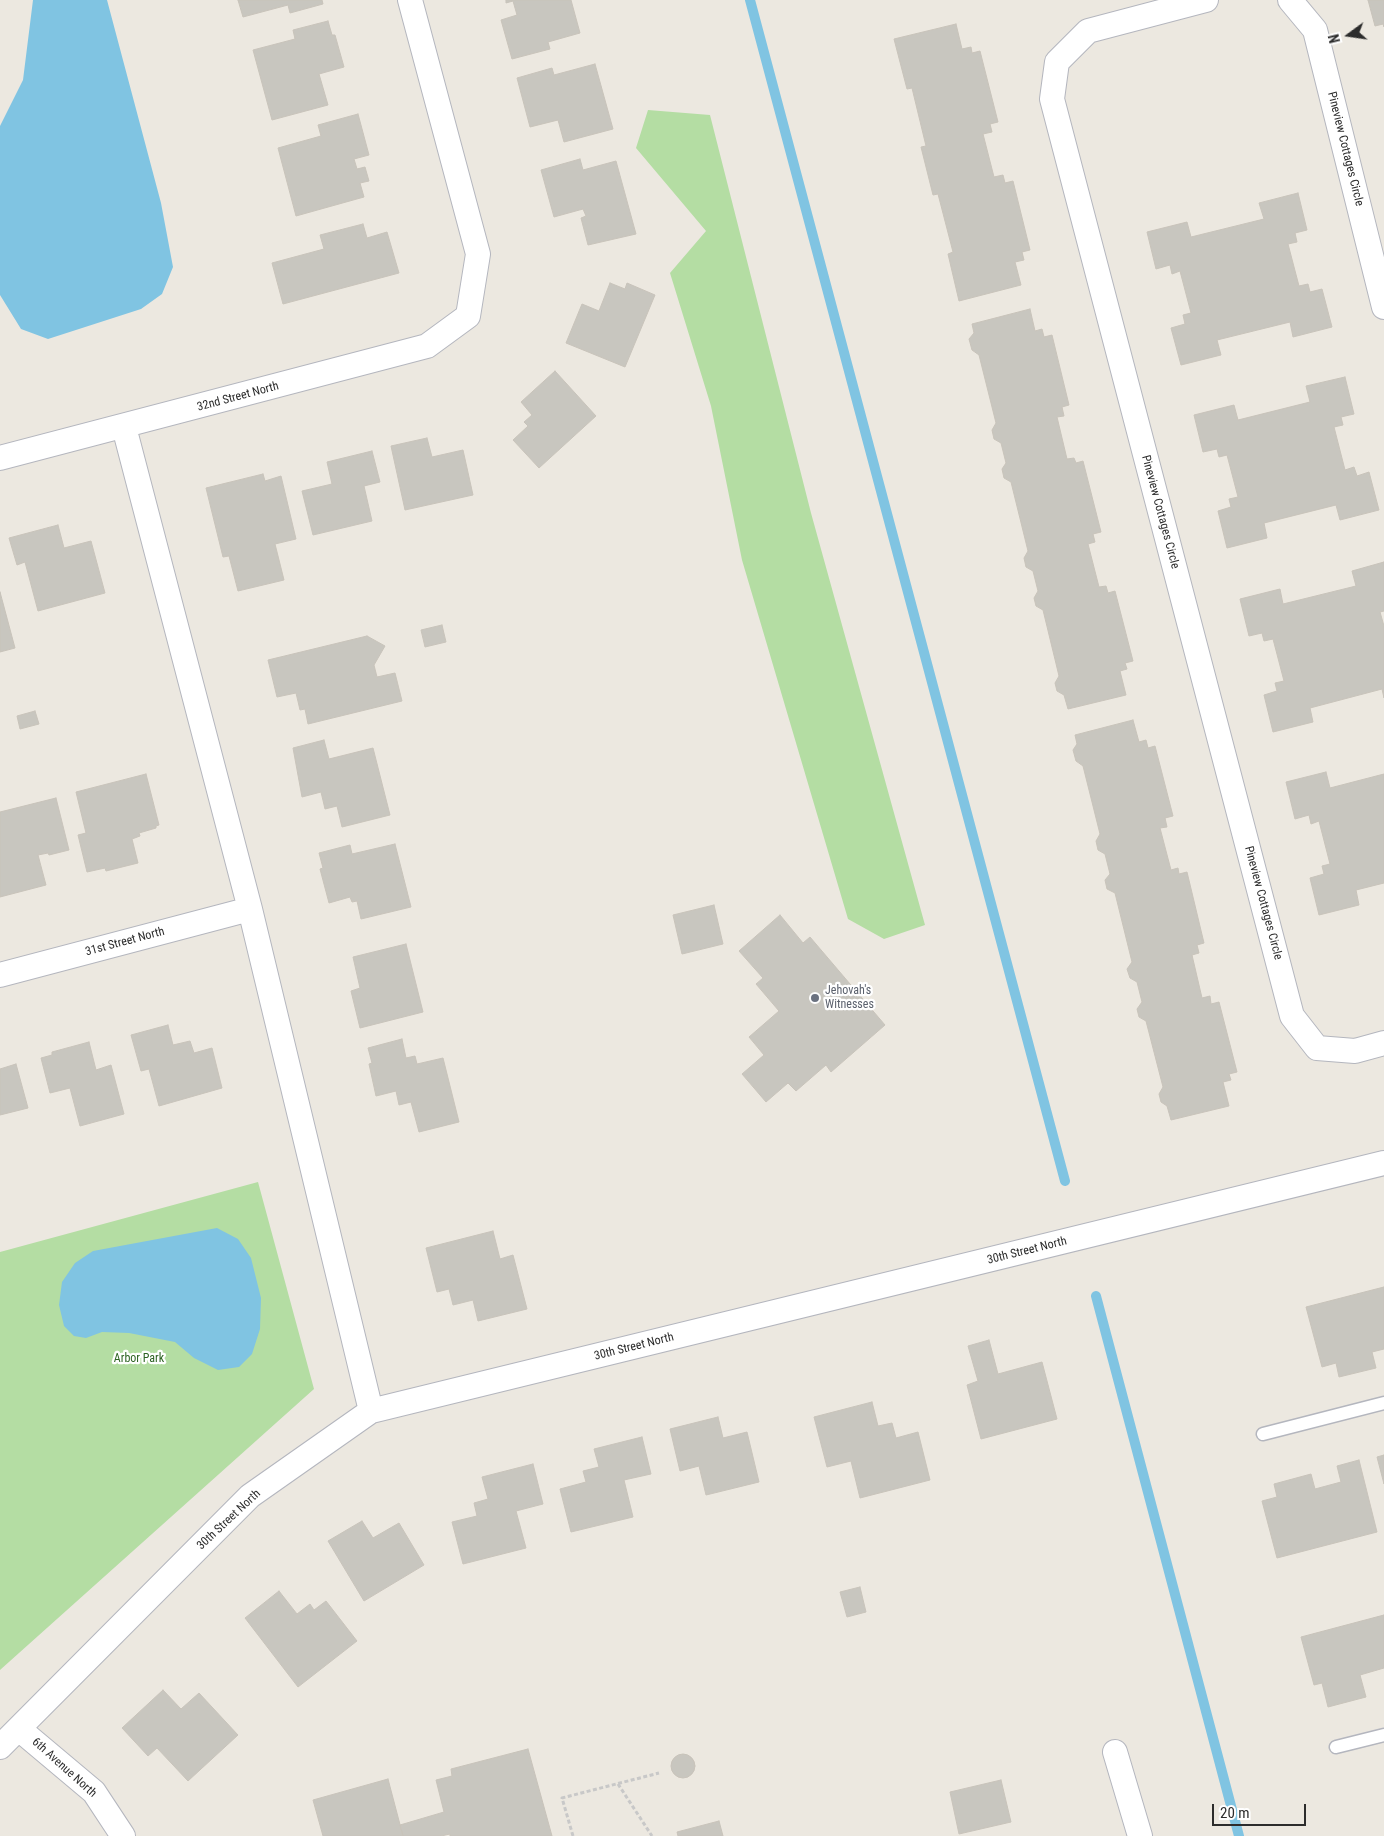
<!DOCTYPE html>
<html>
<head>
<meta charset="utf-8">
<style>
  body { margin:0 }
  #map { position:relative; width:1384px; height:1836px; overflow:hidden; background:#ece8e0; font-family:"Roboto Condensed",sans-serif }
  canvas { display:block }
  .north { position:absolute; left:1324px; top:10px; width:50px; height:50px; -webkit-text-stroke:4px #fff; paint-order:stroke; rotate:256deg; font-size:14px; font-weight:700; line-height:20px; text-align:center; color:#2c2c2c }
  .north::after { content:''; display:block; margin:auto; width:18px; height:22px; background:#2c2c2c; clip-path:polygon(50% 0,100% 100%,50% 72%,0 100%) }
  .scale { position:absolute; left:1212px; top:1804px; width:94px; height:22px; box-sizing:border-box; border:2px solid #2c2c2c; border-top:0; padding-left:6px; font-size:15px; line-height:18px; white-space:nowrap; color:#2c2c2c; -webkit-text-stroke:4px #fff; paint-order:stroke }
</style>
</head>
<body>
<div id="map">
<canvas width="1384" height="1836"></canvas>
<div class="north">N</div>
<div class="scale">20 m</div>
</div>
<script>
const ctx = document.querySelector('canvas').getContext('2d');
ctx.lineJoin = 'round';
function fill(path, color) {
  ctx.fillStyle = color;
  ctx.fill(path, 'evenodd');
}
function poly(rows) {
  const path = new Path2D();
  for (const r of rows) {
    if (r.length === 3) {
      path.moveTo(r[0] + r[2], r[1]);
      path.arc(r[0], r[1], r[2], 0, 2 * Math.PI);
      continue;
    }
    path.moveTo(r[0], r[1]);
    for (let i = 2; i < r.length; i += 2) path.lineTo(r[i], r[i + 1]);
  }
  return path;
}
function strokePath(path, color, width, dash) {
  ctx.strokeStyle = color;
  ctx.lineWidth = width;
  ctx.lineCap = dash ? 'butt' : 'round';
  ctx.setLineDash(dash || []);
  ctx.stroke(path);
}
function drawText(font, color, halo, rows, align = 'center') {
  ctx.font = font + ' "Roboto Condensed",sans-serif';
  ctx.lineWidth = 4.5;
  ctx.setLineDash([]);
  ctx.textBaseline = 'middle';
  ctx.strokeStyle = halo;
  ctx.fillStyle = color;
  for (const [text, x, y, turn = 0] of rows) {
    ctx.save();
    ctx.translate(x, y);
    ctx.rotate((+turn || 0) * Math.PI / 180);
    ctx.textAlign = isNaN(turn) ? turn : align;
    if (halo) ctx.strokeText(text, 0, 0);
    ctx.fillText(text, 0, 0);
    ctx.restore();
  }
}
fill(poly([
  [648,110,710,115,811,513,925,925,884,939,848,919,742,560,711,406,670,273,706,231,636,148],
  [258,1182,314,1389,0,1670,0,1252]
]), '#b4dda3');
fill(poly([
  [33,0,107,0,161,203,173,267,162,294,141,309,48,339,21,329,0,295,0,126,23,80],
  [217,1228,238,1239,251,1258,261,1298,260,1329,252,1354,239,1367,218,1370,194,1358,175,1342,129,1333,102,1332,86,1338,74,1336,64,1326,59,1305,62,1282,75,1263,93,1251]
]), '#80c4e2');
strokePath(poly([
  [750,0,1065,1181],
  [1096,1296,1239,1836]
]), '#80c4e2', 10);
const building = poly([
  [238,0,322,0,323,4,290,13,288,5,243,17,238,0],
  [506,0,571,0,580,33,548,42,550,49,512,59,501,20,517,15,513,1,506,3,506,0],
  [1368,0,1384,0,1384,27,1383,24,1375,26,1368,0],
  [328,21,332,35,335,35,344,67,319,74,328,105,272,120,253,50,295,39,293,30,328,21],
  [956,24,962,49,971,47,972,53,980,51,998,122,990,124,992,132,983,134,994,177,1003,175,1005,183,1013,181,1030,250,1022,252,1024,260,1015,262,1021,285,959,301,948,254,953,252,938,194,933,195,921,147,926,146,912,88,907,89,894,39,956,24],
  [595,64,613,129,564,142,558,120,530,127,517,78,552,68,554,75,595,64],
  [358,114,369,155,354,159,357,169,365,167,369,181,360,183,364,197,296,216,278,148,321,136,318,125,358,114],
  [580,159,583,170,616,161,636,234,588,245,581,218,586,216,583,209,554,217,541,170,580,159],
  [1298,193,1307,230,1295,233,1297,242,1288,244,1299,286,1308,284,1310,292,1322,289,1332,327,1293,337,1290,322,1217,340,1221,355,1181,365,1171,328,1185,324,1183,315,1191,313,1180,271,1172,274,1170,265,1156,269,1147,232,1187,222,1191,237,1264,219,1259,203,1298,193],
  [363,224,367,238,387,232,399,273,283,304,272,263,324,249,320,235,363,224],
  [610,283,625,289,627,283,655,295,625,367,566,343,582,304,599,311,610,283],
  [1030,309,1035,331,1042,329,1044,337,1052,335,1069,405,1062,407,1064,416,1057,417,1067,459,1074,458,1076,463,1083,461,1101,532,1093,534,1095,542,1088,544,1099,587,1106,586,1108,593,1115,591,1133,661,1125,663,1127,669,1120,671,1126,695,1068,709,1064,695,1057,691,1055,683,1059,676,1043,610,1036,606,1034,598,1038,591,1033,571,1026,567,1024,558,1028,551,1011,482,1004,478,1002,469,1006,463,1001,443,994,439,992,430,996,423,979,355,972,350,969,339,974,333,972,324,1030,309],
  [555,371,596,416,539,468,513,440,528,426,524,422,532,415,521,402,555,371],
  [1345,377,1354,414,1341,417,1343,425,1334,427,1345,470,1354,467,1357,476,1369,472,1379,510,1340,520,1336,505,1264,523,1267,538,1227,548,1218,511,1231,507,1229,499,1238,497,1227,455,1219,457,1217,449,1203,452,1194,415,1234,405,1238,420,1310,402,1306,386,1345,377],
  [427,438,432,457,463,450,473,495,405,510,391,446,427,438],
  [372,451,380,482,364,486,372,521,313,535,302,491,332,484,327,462,372,451],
  [263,474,265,481,281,476,296,539,275,544,284,580,238,591,229,556,223,557,206,488,263,474],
  [58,525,64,548,91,541,105,593,38,611,25,562,17,565,9,538,58,525],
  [1384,562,1384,611,1380,612,1384,626,1384,698,1382,689,1310,708,1313,722,1273,732,1264,695,1277,691,1275,683,1284,681,1273,639,1264,641,1262,633,1249,636,1240,599,1280,589,1283,604,1356,586,1352,571,1384,562],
  [0,592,15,648,0,652,0,592],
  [442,625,446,642,425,647,421,630,442,625],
  [367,636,385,646,374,665,377,677,395,673,402,701,308,724,305,709,300,710,296,693,277,697,268,660,367,636],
  [35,711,39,724,20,729,17,716,35,711],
  [1133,720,1139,742,1146,740,1148,748,1155,746,1173,816,1165,818,1167,827,1160,828,1171,870,1178,868,1179,874,1187,872,1204,943,1197,945,1199,953,1192,955,1202,998,1210,996,1211,1004,1219,1002,1237,1072,1229,1074,1231,1080,1223,1082,1229,1106,1171,1120,1167,1106,1161,1102,1159,1094,1163,1087,1146,1021,1139,1017,1137,1009,1142,1002,1137,982,1130,978,1127,969,1132,962,1115,893,1107,889,1105,880,1110,874,1105,854,1098,850,1096,841,1100,834,1083,766,1076,761,1073,750,1077,744,1075,735,1133,720],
  [324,740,329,759,373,748,390,815,342,827,337,806,325,809,321,792,302,797,293,748,324,740],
  [1326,772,1330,788,1384,774,1384,883,1356,890,1359,905,1319,915,1310,878,1324,874,1322,866,1330,864,1319,821,1311,824,1309,815,1295,819,1286,782,1326,772],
  [146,774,159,825,156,826,156,828,139,833,140,836,132,839,138,863,106,871,105,868,87,872,78,835,86,833,76,792,146,774],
  [56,798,69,850,49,855,48,853,38,855,46,885,0,897,0,812,56,798],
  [395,844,411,907,361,919,357,901,352,902,350,897,329,903,320,869,323,868,319,853,350,845,352,854,395,844],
  [714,905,723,944,682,954,673,915,714,905],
  [780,915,803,943,810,937,885,1025,831,1072,826,1065,796,1091,788,1083,766,1102,742,1074,764,1055,749,1037,779,1011,756,984,763,978,739,951,780,915],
  [406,944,423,1012,360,1028,351,991,360,988,353,957,406,944],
  [168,1025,173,1045,190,1041,194,1053,212,1048,222,1088,159,1106,149,1069,141,1071,131,1035,168,1025],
  [402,1039,406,1058,415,1056,417,1064,443,1058,459,1122,419,1132,411,1102,399,1105,396,1091,376,1096,369,1064,372,1063,368,1048,402,1039],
  [89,1042,96,1070,111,1065,124,1114,80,1126,70,1088,50,1093,41,1058,52,1055,52,1052,89,1042],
  [16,1064,28,1108,0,1115,0,1069,16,1064],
  [493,1231,500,1259,513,1255,527,1309,478,1321,473,1300,453,1305,449,1289,437,1292,426,1248,493,1231],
  [1384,1287,1384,1349,1372,1352,1376,1368,1339,1377,1336,1363,1322,1367,1306,1307,1384,1287],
  [989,1340,998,1374,1042,1362,1057,1419,981,1439,967,1385,978,1381,968,1346,989,1340],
  [872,1402,878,1426,892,1423,896,1438,918,1432,930,1480,860,1498,851,1461,827,1467,814,1417,872,1402],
  [718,1417,723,1438,747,1432,759,1482,706,1495,699,1466,680,1471,670,1429,718,1417],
  [642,1437,651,1474,624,1480,633,1517,571,1532,560,1489,586,1482,583,1471,599,1467,594,1449,642,1437],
  [1384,1455,1384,1484,1377,1457,1384,1455],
  [1359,1460,1377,1532,1277,1558,1262,1501,1277,1497,1274,1484,1311,1474,1315,1489,1341,1482,1337,1466,1359,1460],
  [533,1464,543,1504,516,1511,526,1548,463,1564,452,1522,477,1516,474,1503,488,1499,482,1477,533,1464],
  [362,1521,373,1538,399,1523,424,1565,364,1601,328,1541,362,1521],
  [860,1587,866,1612,847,1617,840,1592,860,1587],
  [279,1591,297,1614,310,1604,314,1610,326,1601,357,1641,298,1687,245,1618,279,1591],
  [1384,1615,1384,1668,1360,1675,1366,1697,1328,1707,1322,1683,1314,1685,1301,1637,1384,1615],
  [163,1690,181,1709,199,1693,238,1735,188,1781,157,1748,148,1756,122,1728,163,1690],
  [528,1749,552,1836,450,1836,450,1834,441,1836,403,1836,400,1825,444,1812,436,1780,452,1776,451,1769,528,1749],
  [683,1766,12],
  [388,1779,403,1836,323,1836,313,1800,388,1779],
  [1001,1780,1011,1822,959,1834,950,1792,1001,1780],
  [719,1821,723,1836,678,1836,677,1832,719,1821]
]);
fill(building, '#c8c6bf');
strokePath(building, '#c8c3ba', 1);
const service = poly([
  [1263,1434,1384,1403],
  [1336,1747,1384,1735]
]);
const minor = poly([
  [1206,0,1088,31,1057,62,1052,99,1292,1016,1317,1048,1355,1051,1384,1043],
  [1290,0,1315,30,1384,307],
  [124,427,250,909,371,1411],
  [0,458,427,346,468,316,478,254,410,0],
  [0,975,250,909],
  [19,1729,94,1792,123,1836],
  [0,1747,250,1496,371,1411,1384,1163],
  [1115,1752,1140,1836]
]);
strokePath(service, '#b4b6be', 15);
strokePath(minor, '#b4b6be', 26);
strokePath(poly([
  [618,1784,652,1836],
  [573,1836,562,1798,659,1773]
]), '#c8c8c8', 3, [4, 2.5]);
strokePath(service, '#fff', 12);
strokePath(minor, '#fff', 24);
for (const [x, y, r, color] of [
  [815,998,5,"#6b7280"]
]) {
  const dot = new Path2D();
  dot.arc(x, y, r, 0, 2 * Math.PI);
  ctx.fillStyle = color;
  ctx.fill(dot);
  strokePath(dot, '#fff', 2);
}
drawText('12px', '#2c2c2c', '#fff', [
  ["Pineview Cottages Circle",1345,149,76],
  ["32nd Street North",238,397,-15],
  ["Pineview Cottages Circle",1160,512,75],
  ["Pineview Cottages Circle",1263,903,75],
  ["31st Street North",125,942,-15],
  ["30th Street North",1027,1251,-14],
  ["30th Street North",634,1347,-14],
  ["30th Street North",229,1520,-43],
  ["6th Avenue North",64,1768,42]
]);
drawText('12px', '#5b616d', '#fff', [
  ["Jehovah's",825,991],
  ["Witnesses",825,1005]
], 'left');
drawText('12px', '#2d6323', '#fff', [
  ["Arbor Park",139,1359]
]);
</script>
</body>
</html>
